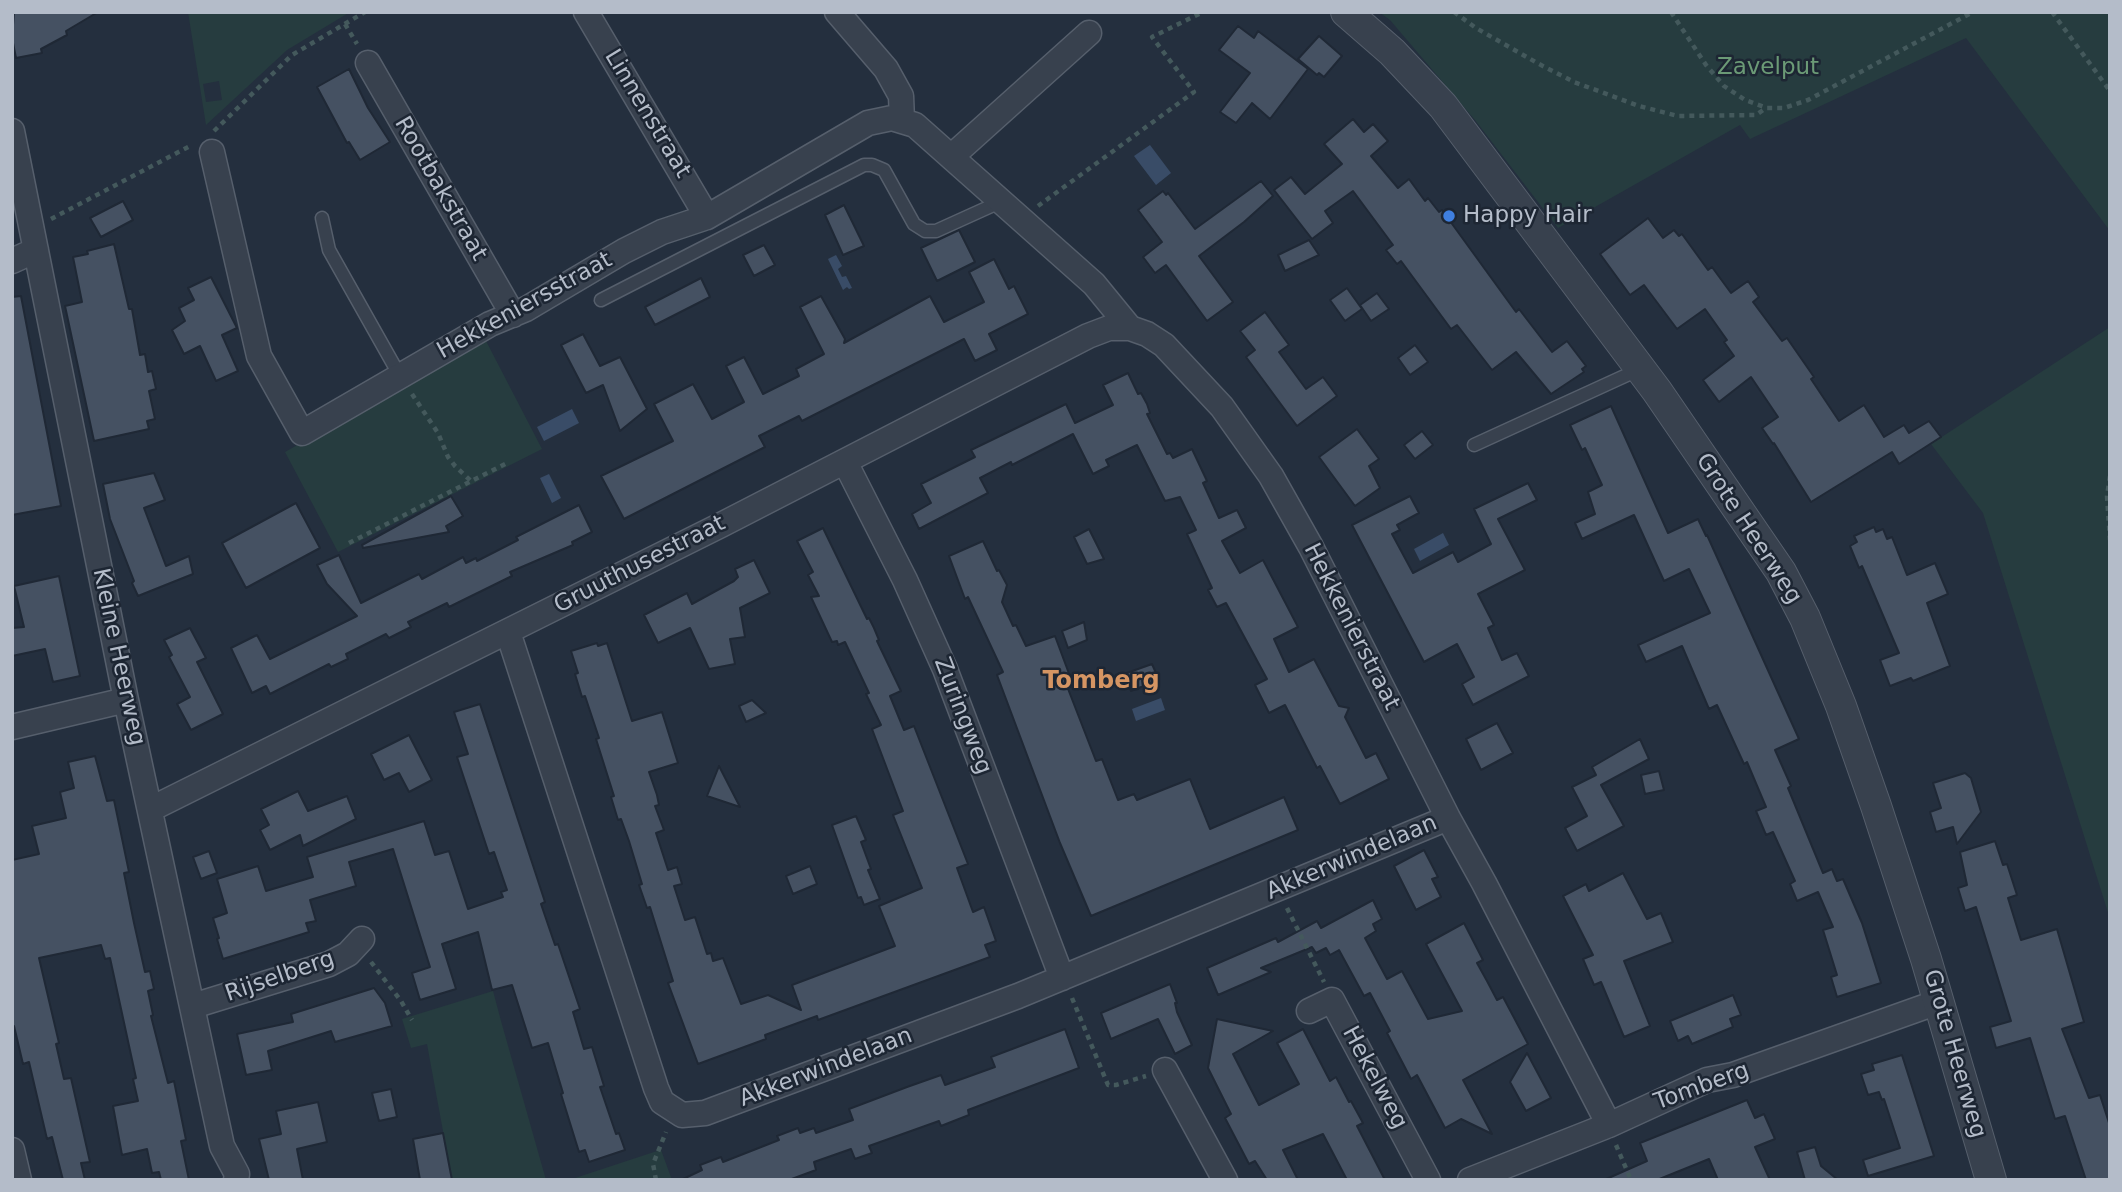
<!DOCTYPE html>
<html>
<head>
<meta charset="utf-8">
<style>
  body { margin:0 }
  #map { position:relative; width:2122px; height:1192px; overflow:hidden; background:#242f3e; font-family:"DejaVu Sans",sans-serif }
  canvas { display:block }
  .frame { position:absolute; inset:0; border:14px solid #b4bcc9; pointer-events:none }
</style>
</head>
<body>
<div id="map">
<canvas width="2122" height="1192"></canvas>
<div class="frame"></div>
</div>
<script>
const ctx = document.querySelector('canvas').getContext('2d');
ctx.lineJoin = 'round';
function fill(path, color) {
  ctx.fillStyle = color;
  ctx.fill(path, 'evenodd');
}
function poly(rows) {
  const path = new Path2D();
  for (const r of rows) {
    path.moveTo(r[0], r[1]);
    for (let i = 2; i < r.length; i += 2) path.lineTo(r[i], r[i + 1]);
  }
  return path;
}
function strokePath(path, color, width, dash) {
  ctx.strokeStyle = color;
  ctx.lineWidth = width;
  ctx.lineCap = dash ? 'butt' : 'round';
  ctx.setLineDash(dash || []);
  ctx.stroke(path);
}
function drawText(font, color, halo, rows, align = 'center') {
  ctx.font = font + ' "DejaVu Sans",sans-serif';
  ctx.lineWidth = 5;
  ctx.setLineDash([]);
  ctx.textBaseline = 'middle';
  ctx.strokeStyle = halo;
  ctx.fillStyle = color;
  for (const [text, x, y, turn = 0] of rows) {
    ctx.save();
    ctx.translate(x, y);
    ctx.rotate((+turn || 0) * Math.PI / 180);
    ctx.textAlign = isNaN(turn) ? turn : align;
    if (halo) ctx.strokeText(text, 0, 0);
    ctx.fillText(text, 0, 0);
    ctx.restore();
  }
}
fill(poly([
  [188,12,350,12,287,50,206,125],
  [219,81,222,100,206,102,203,84],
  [1379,12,2110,12,2110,231,1966,38,1750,139,1740,125,1558,228,1475,120,1390,20],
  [2110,327,2110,919,1983,513,1931,444],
  [485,339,542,449,338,552,285,452],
  [493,991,501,1021,546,1180,452,1180,427,1044,411,1048,402,1019],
  [661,1150,672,1180,569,1180,654,1152]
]), '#263c3f');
fill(poly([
  [1150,145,1171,173,1156,185,1134,156],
  [836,255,842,266,838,269,842,277,846,276,852,288,849,289,847,287,843,290,828,259],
  [572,409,579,423,544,441,537,427],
  [549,474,561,498,552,503,540,478],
  [1443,533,1449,545,1420,561,1414,549],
  [1161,698,1165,710,1136,721,1132,709]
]), '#394c67');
const building = poly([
  [14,12,98,12,66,31,67,35,41,49,42,53,16,58,12,38,14,12],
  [1238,26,1254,38,1258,31,1308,69,1270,119,1252,103,1236,123,1220,112,1250,73,1219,50,1238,26],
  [1319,36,1342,56,1324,77,1319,73,1317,75,1298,59,1319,36],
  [349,69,368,108,390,142,360,160,349,142,347,143,317,87,349,69],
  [1353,119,1364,132,1373,124,1388,141,1371,156,1398,188,1409,179,1425,201,1428,198,1439,212,1442,210,1516,312,1519,309,1552,352,1567,341,1586,366,1582,369,1584,372,1551,394,1516,352,1492,370,1457,325,1451,329,1401,261,1397,264,1386,250,1393,245,1353,191,1325,211,1333,223,1312,239,1274,190,1291,177,1305,194,1342,164,1324,144,1353,119],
  [1261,181,1273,196,1244,222,1199,256,1233,302,1207,321,1166,265,1155,273,1143,257,1162,242,1138,210,1163,191,1166,195,1168,193,1195,229,1261,181],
  [123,201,133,220,101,237,90,218,123,201],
  [844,205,864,246,843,255,825,215,844,205],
  [1648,218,1663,238,1674,230,1679,236,1682,234,1708,270,1712,267,1731,293,1748,281,1759,297,1753,302,1782,341,1787,338,1814,377,1811,379,1839,421,1864,405,1884,437,1904,425,1909,433,1929,421,1941,437,1899,464,1892,452,1811,502,1774,443,1773,444,1762,428,1778,417,1751,377,1719,402,1703,380,1734,356,1724,342,1727,340,1705,309,1677,329,1644,285,1630,295,1600,254,1648,218],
  [959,230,975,262,937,281,921,248,959,230],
  [1309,240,1319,255,1285,271,1278,255,1309,240],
  [114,244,129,309,132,309,140,355,145,354,148,372,152,371,156,389,149,391,155,419,147,421,149,429,94,441,65,306,82,302,73,257,88,254,87,251,114,244],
  [764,245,775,265,754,276,743,255,764,245],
  [994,259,1009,289,1014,286,1028,314,989,334,997,350,975,361,964,339,802,421,799,416,759,436,765,447,624,519,601,476,673,441,654,404,693,384,712,419,744,402,726,366,744,357,763,394,799,376,796,369,824,354,800,307,821,296,845,339,844,343,930,296,944,322,984,302,969,272,994,259],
  [211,277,237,328,222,335,238,371,216,381,200,346,184,354,172,330,185,321,179,308,194,300,188,288,211,277],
  [701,278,710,297,655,325,645,307,701,278],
  [1347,288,1362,309,1345,321,1330,300,1347,288],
  [1377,293,1389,309,1371,321,1360,305,1377,293],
  [21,296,61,506,12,515,12,297,21,296],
  [1265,312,1289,345,1279,352,1306,389,1323,377,1337,396,1297,426,1246,357,1255,350,1240,331,1265,312],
  [583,334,600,366,620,357,647,409,620,431,603,385,586,393,561,345,583,334],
  [1415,345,1428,362,1410,375,1398,358,1415,345],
  [1128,373,1138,394,1141,393,1147,404,1150,413,1147,414,1167,454,1170,453,1173,458,1192,449,1207,481,1203,483,1219,518,1237,510,1246,528,1222,541,1240,573,1263,560,1298,627,1274,639,1289,672,1314,659,1339,706,1349,708,1345,717,1366,758,1376,753,1389,779,1340,804,1320,766,1317,768,1285,705,1269,713,1255,685,1267,679,1226,603,1217,607,1208,590,1212,588,1187,534,1196,530,1180,497,1165,501,1137,445,1106,460,1109,466,1093,474,1073,434,1012,465,1011,462,980,478,988,493,919,529,912,514,931,503,921,484,975,457,971,450,1066,404,1075,423,1113,405,1103,385,1128,373],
  [1611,406,1668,533,1698,519,1706,536,1707,535,1799,739,1775,750,1791,786,1788,788,1823,873,1832,869,1837,881,1843,879,1862,923,1881,983,1837,997,1831,977,1837,975,1823,930,1833,927,1818,892,1797,901,1790,884,1795,881,1773,832,1766,835,1756,811,1766,807,1747,762,1744,764,1717,705,1709,709,1682,646,1646,662,1638,645,1710,613,1689,569,1664,581,1634,515,1582,539,1575,523,1595,514,1588,492,1602,485,1585,448,1582,450,1570,425,1611,406],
  [1357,429,1379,459,1369,466,1380,488,1355,506,1319,457,1357,429],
  [1422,431,1433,445,1415,459,1404,445,1422,431],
  [154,473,165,500,144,508,166,566,189,556,193,574,138,596,132,583,134,581,110,519,103,484,154,473],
  [1528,483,1537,500,1498,519,1525,570,1478,594,1494,625,1488,628,1502,660,1517,653,1529,676,1473,705,1462,684,1474,677,1457,644,1424,662,1352,525,1410,496,1419,513,1397,525,1400,530,1392,534,1413,573,1453,552,1458,562,1491,544,1474,509,1528,483],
  [451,496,463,516,446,526,449,532,363,548,362,545,451,496],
  [296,503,320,548,246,588,222,543,296,503],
  [579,505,592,532,572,542,573,545,510,572,512,576,449,607,447,603,408,622,411,627,389,638,386,634,346,654,348,659,331,667,329,664,270,694,266,686,252,693,231,648,257,635,270,659,357,616,327,584,317,565,339,555,361,603,419,574,422,579,463,557,466,563,476,558,477,561,518,540,516,537,579,505],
  [1874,527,1876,532,1883,529,1887,539,1892,537,1907,575,1935,563,1948,594,1927,603,1950,666,1913,681,1911,678,1890,686,1880,660,1899,653,1862,566,1859,568,1850,546,1857,542,1854,536,1874,527],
  [823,528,867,619,869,618,874,628,879,640,877,641,901,691,890,696,904,730,914,726,968,864,957,868,973,912,984,907,996,941,985,945,990,957,818,1020,817,1016,765,1035,766,1039,698,1064,668,983,673,981,650,907,647,908,639,885,642,884,629,841,621,819,618,820,611,797,614,796,596,739,599,738,585,696,582,697,575,674,578,673,571,651,597,643,598,646,607,643,632,721,662,712,678,763,649,772,657,795,659,805,655,806,664,830,656,833,668,870,677,867,682,884,674,886,685,920,695,917,707,954,711,953,713,961,723,958,741,1004,768,995,801,1010,792,985,895,946,879,906,922,888,893,815,903,811,872,729,881,725,866,694,869,693,845,642,838,645,837,641,832,642,811,597,819,596,808,575,813,572,797,541,823,528],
  [1089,529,1104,559,1087,564,1074,537,1089,529],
  [983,541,997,571,999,570,1007,585,1002,602,1013,626,1016,625,1026,646,1055,636,1071,679,1065,681,1096,761,1102,759,1118,800,1134,794,1137,800,1190,779,1210,829,1284,797,1298,830,1091,916,1060,843,997,675,1003,672,968,597,965,599,949,556,983,541],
  [754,560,770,593,740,608,745,637,730,639,735,664,709,669,690,628,658,643,644,615,687,593,692,604,734,581,738,577,735,569,754,560],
  [59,576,80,676,53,682,45,649,12,656,12,628,24,627,14,586,59,576],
  [1084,622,1087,640,1068,648,1062,631,1084,622],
  [190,628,206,658,197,662,223,714,191,730,177,704,190,697,169,657,172,655,164,640,190,628],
  [1152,664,1159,680,1131,691,1124,674,1152,664],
  [752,700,766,713,746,722,739,706,752,700],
  [480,704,545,902,541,904,555,945,558,944,580,1009,573,1012,584,1049,592,1047,604,1086,600,1087,616,1134,619,1133,625,1150,589,1162,585,1150,579,1152,561,1094,563,1093,548,1043,532,1048,512,985,492,990,478,932,442,944,456,989,420,1000,412,973,430,967,393,849,349,862,356,886,310,900,316,921,306,923,309,932,223,959,217,939,219,938,213,918,227,913,217,879,258,866,266,891,313,877,307,857,424,821,435,855,449,851,468,909,503,897,501,892,507,890,494,852,489,854,457,757,468,754,454,712,480,704],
  [1497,723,1513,753,1481,770,1466,739,1497,723],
  [409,735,432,780,409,792,399,773,384,780,371,754,409,735],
  [1640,739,1649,759,1601,785,1624,826,1577,851,1565,828,1587,816,1572,787,1596,775,1592,767,1640,739],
  [95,756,107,801,114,800,129,872,124,873,134,923,145,972,150,971,154,989,148,991,153,1015,151,1016,168,1083,174,1081,186,1140,181,1141,189,1180,161,1180,159,1172,152,1173,147,1149,122,1155,113,1106,138,1101,133,1079,136,1078,110,958,105,959,101,945,39,958,59,1043,56,1044,64,1079,71,1078,90,1162,81,1163,85,1180,63,1180,52,1137,47,1139,29,1062,23,1064,14,1026,12,1026,12,860,39,854,32,826,66,818,60,792,74,788,68,762,95,756],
  [719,766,740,807,707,796,719,766],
  [1659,771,1664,790,1645,794,1641,775,1659,771],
  [1965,773,1971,778,1981,812,1957,844,1953,827,1936,832,1930,812,1941,808,1933,783,1965,773],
  [298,791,308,811,347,796,356,819,303,846,300,835,270,850,260,830,269,825,261,809,298,791],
  [856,816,866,840,861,842,871,869,868,870,880,899,864,905,861,897,858,898,832,825,856,816],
  [1995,841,2003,865,2007,864,2017,895,2008,898,2021,940,2057,929,2084,1022,2062,1029,2089,1098,2100,1095,2110,1126,2110,1180,2086,1180,2065,1116,2055,1119,2030,1038,1996,1048,1990,1027,2011,1021,1976,907,1965,911,1958,888,1967,885,1960,852,1995,841],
  [1424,850,1438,877,1432,879,1441,897,1416,910,1394,866,1424,850],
  [209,851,217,873,201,879,193,857,209,851],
  [810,866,817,884,793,894,786,876,810,866],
  [1623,873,1647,919,1661,913,1673,942,1624,961,1650,1026,1624,1037,1601,982,1594,985,1583,959,1593,955,1563,896,1586,884,1589,891,1623,873],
  [1373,900,1382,919,1373,924,1376,931,1365,938,1387,979,1402,971,1428,1019,1462,1011,1426,944,1464,923,1483,960,1477,963,1487,981,1497,1000,1503,997,1528,1044,1463,1080,1492,1134,1461,1119,1445,1128,1417,1075,1411,1079,1387,1033,1390,1031,1370,993,1364,996,1339,950,1330,955,1326,948,1316,953,1312,947,1261,968,1271,972,1218,995,1207,968,1276,938,1278,942,1317,921,1321,928,1373,900],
  [1170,984,1177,1003,1175,1003,1177,1012,1192,1045,1175,1054,1158,1019,1111,1039,1101,1013,1170,984],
  [374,988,385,1003,392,1026,335,1042,331,1031,268,1051,272,1070,246,1075,237,1034,293,1022,291,1014,374,988],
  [1733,995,1741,1015,1730,1019,1733,1027,1692,1044,1688,1036,1678,1041,1670,1021,1733,995],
  [1217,1019,1273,1031,1233,1054,1259,1105,1299,1084,1277,1043,1303,1029,1330,1081,1336,1077,1349,1102,1351,1101,1363,1123,1357,1126,1385,1180,1347,1180,1323,1134,1283,1150,1298,1180,1267,1180,1255,1161,1249,1164,1225,1118,1231,1114,1208,1068,1217,1019],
  [1065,1029,1079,1068,968,1110,969,1115,941,1126,939,1121,869,1146,872,1153,855,1159,851,1149,814,1162,816,1170,789,1180,681,1180,702,1170,700,1165,721,1157,723,1162,779,1140,777,1136,798,1128,800,1133,814,1128,816,1133,853,1120,849,1109,907,1087,941,1075,945,1085,995,1067,991,1057,1065,1029],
  [1527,1053,1551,1098,1526,1111,1510,1082,1527,1053],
  [1902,1055,1934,1156,1868,1176,1863,1160,1900,1148,1884,1099,1882,1100,1879,1092,1868,1095,1861,1074,1874,1070,1872,1064,1902,1055],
  [391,1089,397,1117,379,1121,372,1093,391,1089],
  [1747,1100,1755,1118,1764,1114,1775,1139,1755,1147,1770,1180,1718,1180,1709,1159,1657,1180,1604,1180,1647,1161,1640,1143,1747,1100],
  [318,1102,327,1142,297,1149,303,1180,269,1180,259,1139,281,1134,276,1111,318,1102],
  [443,1133,452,1180,420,1180,413,1139,443,1133],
  [1815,1147,1821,1166,1838,1180,1805,1180,1797,1152,1815,1147]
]);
fill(building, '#455162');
strokePath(building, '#1f2835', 2);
const service = poly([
  [322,218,329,250,400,376],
  [601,300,864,165,872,165,884,170,914,224,925,231,936,231,1000,202],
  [1474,445,1640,369]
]);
const minor = poly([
  [586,12,707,217],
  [837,12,886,69,901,96,902,120],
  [368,63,513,315],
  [12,131,126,700,222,1146,237,1174,236,1180],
  [212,152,259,356,302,433,490,324,526,309,624,251,662,232,707,217,868,123,892,118,915,125,1094,284,1130,328,1147,334,1164,345,1222,407,1271,476,1311,547,1448,818,1484,883,1609,1125],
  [951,157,1089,33],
  [12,261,36,250],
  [845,462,905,580,945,669,1062,978],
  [508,632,656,1088,662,1102,682,1115,705,1113,1018,996,1448,818],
  [12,727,126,700],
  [151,809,721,525,1088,336,1109,328,1130,328],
  [193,1006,329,964,348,954,362,939],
  [1309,1011,1332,1000,1428,1180],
  [1165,1070,1225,1180],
  [12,1150,19,1180],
  [1470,1180,1609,1125,1707,1080,1733,1075,1938,1002]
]);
const tertiary = poly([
  [1346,12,1392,52,1443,106,1657,391,1781,572,1805,618,1841,706,1876,806,1926,959,1991,1180]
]);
strokePath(service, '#565f6c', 15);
strokePath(minor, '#565f6c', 27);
strokePath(tertiary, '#565f6c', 32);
strokePath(poly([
  [1454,12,1476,28,1539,64,1574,82,1639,106,1678,116,1756,115,1766,108],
  [1671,12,1706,65,1724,86,1745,100,1767,108,1784,108,1808,100,1973,12],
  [2052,12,2110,91],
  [345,24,357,44],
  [214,131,292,55,365,12],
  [1038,206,1194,92,1152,37,1203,12],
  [51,219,192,145],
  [412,394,438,433,448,457,455,466,472,482],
  [2110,476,2107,496,2110,540],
  [349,543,507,463],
  [1287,908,1324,982],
  [371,962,401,1001,412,1020],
  [1072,998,1108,1085,1116,1085,1146,1076],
  [1616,1145,1631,1180],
  [656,1180,653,1164,666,1132]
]), '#44595c', 4.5, [5, 5]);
strokePath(service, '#38414e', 12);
strokePath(minor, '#38414e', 24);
strokePath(tertiary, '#38414e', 30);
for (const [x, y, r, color] of [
  [1449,216,7,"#3f7fe0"]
]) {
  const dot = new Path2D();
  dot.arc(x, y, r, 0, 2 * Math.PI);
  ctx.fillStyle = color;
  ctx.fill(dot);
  strokePath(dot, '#1d2633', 2.5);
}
drawText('23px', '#6b9a76', '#1d2633', [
  ["Zavelput",1768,68]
]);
drawText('23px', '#b4bcc9', '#1d2633', [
  ["Linnenstraat",647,114,59],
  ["Rootbakstraat",440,189,60],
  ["Hekkeniersstraat",525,306,-29],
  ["Grote Heerweg",1748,529,57],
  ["Gruuthusestraat",640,565,-27],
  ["Hekkenierstraat",1351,627,63],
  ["Kleine Heerweg",118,657,78],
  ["Zuringweg",962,716,69],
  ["Akkerwindelaan",1352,858,-23],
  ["Rijselberg",280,977,-19],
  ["Grote Heerweg",1954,1054,74],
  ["Akkerwindelaan",826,1068,-21],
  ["Hekelweg",1374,1078,62],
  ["Tomberg",1702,1087,-20]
]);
drawText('23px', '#b4bcc9', '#1d2633', [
  ["Happy Hair",1463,216]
], 'left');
drawText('bold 24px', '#d59563', '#1d2633', [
  ["Tomberg",1101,682]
]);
</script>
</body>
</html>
